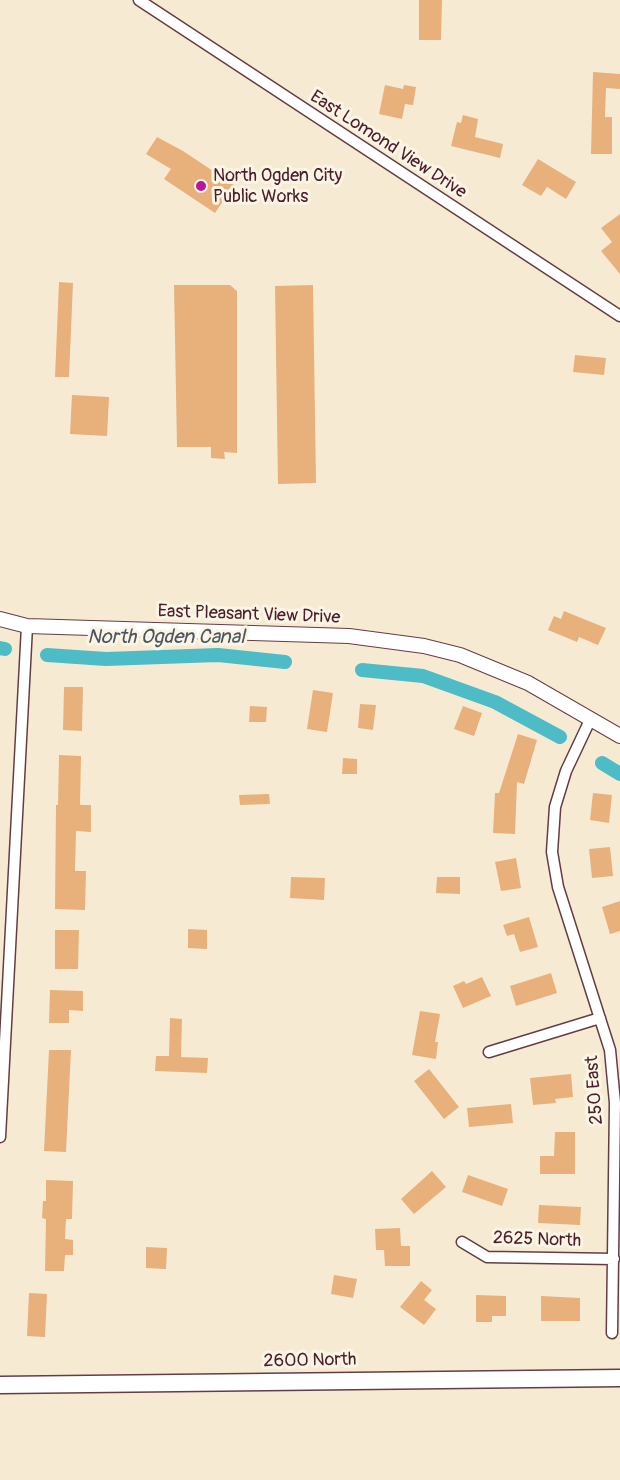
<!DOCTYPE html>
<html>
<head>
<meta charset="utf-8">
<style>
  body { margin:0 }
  canvas { display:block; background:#f7ead2 }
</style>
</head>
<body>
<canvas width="620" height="1480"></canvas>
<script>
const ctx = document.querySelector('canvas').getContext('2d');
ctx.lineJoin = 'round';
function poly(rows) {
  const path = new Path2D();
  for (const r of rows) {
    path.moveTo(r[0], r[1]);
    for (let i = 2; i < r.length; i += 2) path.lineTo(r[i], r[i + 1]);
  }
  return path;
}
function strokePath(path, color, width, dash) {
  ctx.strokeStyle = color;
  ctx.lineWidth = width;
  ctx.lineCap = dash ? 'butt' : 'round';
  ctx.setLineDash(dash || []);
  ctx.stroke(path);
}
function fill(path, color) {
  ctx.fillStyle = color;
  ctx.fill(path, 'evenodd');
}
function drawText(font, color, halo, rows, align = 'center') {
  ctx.font = font + ' Pangolin,sans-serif';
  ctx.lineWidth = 6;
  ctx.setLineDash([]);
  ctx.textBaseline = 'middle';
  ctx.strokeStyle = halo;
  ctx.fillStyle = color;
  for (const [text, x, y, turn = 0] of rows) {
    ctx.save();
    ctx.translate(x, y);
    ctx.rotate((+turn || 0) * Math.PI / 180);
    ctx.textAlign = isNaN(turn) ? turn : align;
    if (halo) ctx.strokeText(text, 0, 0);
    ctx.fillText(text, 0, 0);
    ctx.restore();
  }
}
strokePath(poly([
  [0,648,5,649],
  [47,655,106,659,218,655,285,662],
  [362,670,423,676,495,702,560,737],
  [602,763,620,774]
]), '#4ebcc7', 14);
fill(poly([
  [419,0,442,0,441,40,419,40],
  [593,72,620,74,620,89,606,88,605,117,612,117,612,154,591,154],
  [385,85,403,89,404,85,416,87,413,105,405,104,402,119,379,114],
  [463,115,478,119,475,137,503,144,500,158,451,146,457,122,461,123],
  [157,137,183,151,234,185,215,213,164,179,171,169,146,154],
  [538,159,576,182,566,199,547,187,541,196,522,185],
  [620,214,620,274,601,251,612,242,601,228],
  [59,282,73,283,69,377,55,377],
  [174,285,230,285,237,291,237,453,224,452,225,459,211,458,211,447,177,447],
  [313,285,316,483,278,484,275,286],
  [575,355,606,358,604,375,573,372],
  [72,395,109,397,107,436,70,434],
  [564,611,606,628,598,645,579,637,577,642,548,630,554,616,561,619],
  [64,687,83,687,82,731,63,730],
  [313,690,333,693,327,732,307,729],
  [360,704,376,705,373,730,358,728],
  [250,706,267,707,266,722,249,722],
  [463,706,482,713,474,736,454,729],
  [518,734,537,740,524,784,517,782,515,834,493,833,495,793,499,793],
  [59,755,81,756,80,805,91,805,91,832,76,831,75,871,86,871,85,910,55,909,56,805,58,805],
  [343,758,357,759,357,774,342,774],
  [593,793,612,795,609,823,590,820],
  [269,794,270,804,240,805,239,795],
  [610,847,613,876,592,878,589,849],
  [516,858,521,888,501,891,495,862],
  [291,877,325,878,324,900,290,898],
  [437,877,460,877,460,894,436,893],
  [620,901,620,931,610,934,602,907],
  [529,917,538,947,520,952,514,934,507,936,503,925],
  [188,929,207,930,207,949,188,948],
  [55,930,79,930,78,969,55,969],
  [551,973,557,993,516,1006,510,986],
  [482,977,491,996,463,1008,453,986,464,981,466,984],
  [50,990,83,991,83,1011,69,1010,69,1023,49,1023],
  [420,1011,440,1014,435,1042,438,1042,436,1059,412,1055],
  [170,1018,182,1019,181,1057,208,1058,207,1073,155,1071,156,1056,169,1056],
  [49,1050,71,1050,66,1152,44,1151],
  [429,1069,459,1107,444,1119,414,1081],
  [571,1074,573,1097,555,1099,556,1103,533,1105,530,1078],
  [511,1104,513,1123,469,1127,467,1108],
  [555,1132,575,1132,575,1174,540,1174,540,1156,554,1156],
  [432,1171,446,1187,414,1214,401,1199],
  [468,1175,508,1189,502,1206,462,1192],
  [46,1180,73,1181,72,1219,66,1219,65,1239,73,1240,73,1255,65,1255,64,1271,45,1271,46,1219,42,1218,43,1201,46,1201],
  [539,1205,581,1207,580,1225,538,1223],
  [400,1228,401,1246,410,1246,410,1266,385,1266,384,1250,376,1250,375,1229],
  [146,1247,167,1248,166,1269,146,1268],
  [334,1275,357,1279,353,1298,331,1294],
  [421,1281,432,1290,424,1300,436,1309,424,1325,400,1307],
  [29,1293,47,1294,45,1337,27,1336],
  [476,1295,506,1296,506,1316,492,1316,492,1322,476,1322],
  [541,1296,580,1298,580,1321,541,1321]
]), '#e8b17c');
const minor = poly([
  [139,0,620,316],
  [591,718,566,771,555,807,552,852,558,887,610,1050,615,1103,612,1333],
  [489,1052,600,1018],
  [0,1137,27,626],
  [462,1242,487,1257,614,1259]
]);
const tertiary = poly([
  [0,619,27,626,349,636,424,646,460,655,528,683,620,736]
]);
const primary = poly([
  [0,1385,620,1378]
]);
strokePath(minor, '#643d44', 13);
strokePath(tertiary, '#643d44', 16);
strokePath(primary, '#643d44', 19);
strokePath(minor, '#fff', 10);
strokePath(tertiary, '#fff', 14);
strokePath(primary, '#fff', 16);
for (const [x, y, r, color] of [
  [201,186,6,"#b5179e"]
]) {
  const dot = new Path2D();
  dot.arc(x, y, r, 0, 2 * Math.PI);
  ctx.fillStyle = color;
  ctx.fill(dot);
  strokePath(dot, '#fcf5e5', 2);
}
drawText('18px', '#4a1f2b', '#fcf5e5', [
  ["East Lomond View Drive",388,145,33],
  ["East Pleasant View Drive",249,615,2],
  ["250 East",595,1090,-94],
  ["2625 North",537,1240,2],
  ["2600 North",310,1361,-1]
]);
drawText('18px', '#4a1f2b', '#fcf5e5', [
  ["North Ogden City",213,176],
  ["Public Works",213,197]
], 'left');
drawText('italic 20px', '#4b5662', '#fcf5e5', [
  ["North Ogden Canal",166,638]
]);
</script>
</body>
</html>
